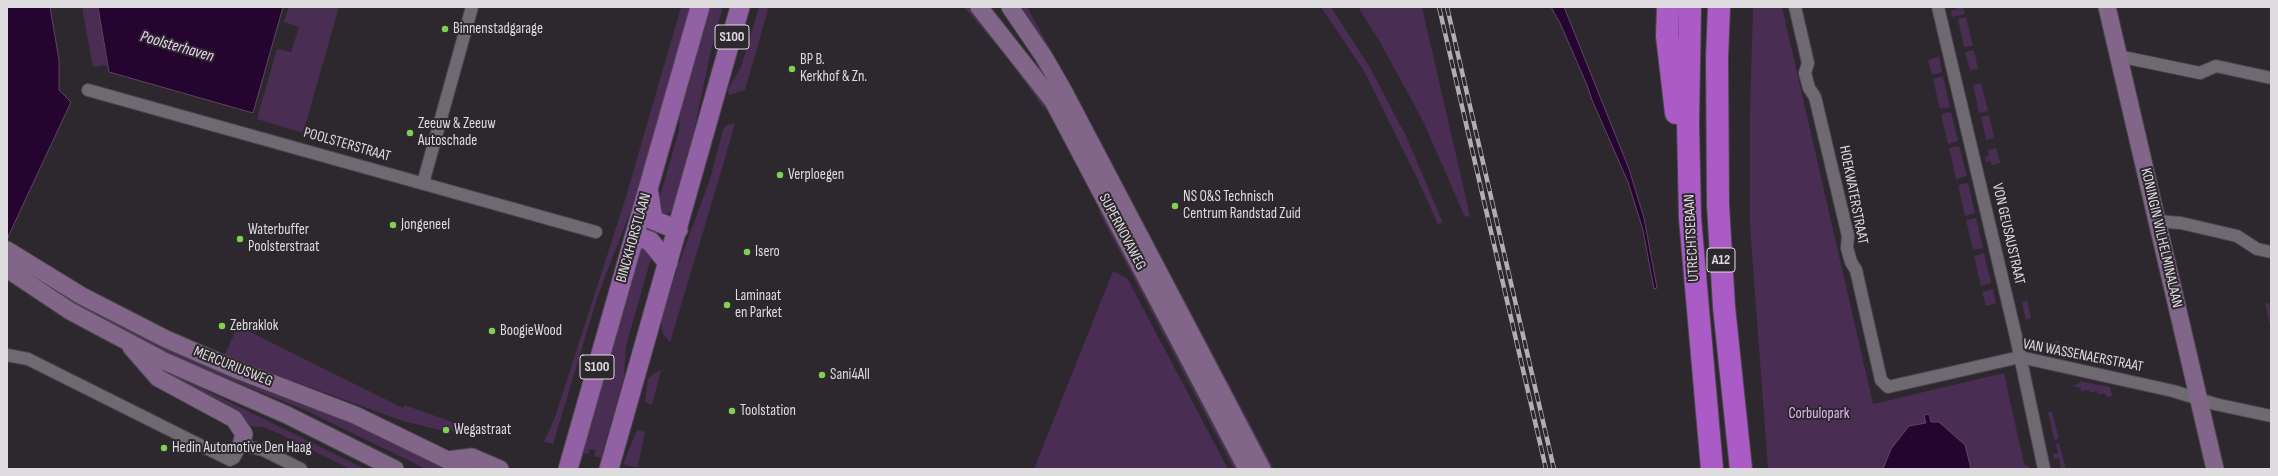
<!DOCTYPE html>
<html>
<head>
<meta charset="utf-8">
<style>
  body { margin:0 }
  #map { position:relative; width:2278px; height:476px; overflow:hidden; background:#2d282e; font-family:"Sofia Sans Condensed",sans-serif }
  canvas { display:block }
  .frame { position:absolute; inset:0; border:8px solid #dfdce0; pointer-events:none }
</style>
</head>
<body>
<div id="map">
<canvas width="2278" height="476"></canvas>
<div class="frame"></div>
</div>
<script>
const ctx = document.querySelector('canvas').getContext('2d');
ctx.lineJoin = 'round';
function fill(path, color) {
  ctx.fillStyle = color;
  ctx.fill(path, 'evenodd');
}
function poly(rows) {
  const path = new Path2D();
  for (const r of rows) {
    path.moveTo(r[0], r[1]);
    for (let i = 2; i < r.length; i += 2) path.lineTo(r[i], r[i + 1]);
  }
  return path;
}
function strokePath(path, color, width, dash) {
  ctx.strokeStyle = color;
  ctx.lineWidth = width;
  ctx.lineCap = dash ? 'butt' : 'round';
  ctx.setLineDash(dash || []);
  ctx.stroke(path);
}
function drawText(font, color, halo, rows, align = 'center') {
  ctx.font = font + ' "Sofia Sans Condensed",sans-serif';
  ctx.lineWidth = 4;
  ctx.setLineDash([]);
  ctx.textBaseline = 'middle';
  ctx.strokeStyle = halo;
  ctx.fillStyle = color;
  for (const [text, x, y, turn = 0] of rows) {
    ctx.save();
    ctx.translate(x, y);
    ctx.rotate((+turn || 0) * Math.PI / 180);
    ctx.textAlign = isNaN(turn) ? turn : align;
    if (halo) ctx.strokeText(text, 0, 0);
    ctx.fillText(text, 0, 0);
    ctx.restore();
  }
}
fill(poly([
  [82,7,98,7,107,65,93,67],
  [289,7,339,7,303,133,257,119,277,49,291,52,299,27,284,22],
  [681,7,692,7,636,197,598,295,553,444,544,442,555,417,625,200],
  [707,7,723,7,711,50,694,131,673,209,669,213,665,214,661,212,657,206,679,131,680,106],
  [759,7,766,7,768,10,745,90,729,95,728,89,741,67],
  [964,7,972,7,1034,80,1050,113,1042,106,1008,58],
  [1016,7,1027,7,1077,97,1274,469,1266,469],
  [1321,7,1331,7,1369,66,1406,136,1443,223,1438,224,1418,180,1364,71],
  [1358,7,1422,7,1470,216,1465,217,1423,121,1380,42],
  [1753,7,1782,7,1873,404,2004,373,2024,464,2032,469,1768,469,1750,226,1750,108],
  [1957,7,1963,7,1965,14,1952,17,1951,11,1957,9],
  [1966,17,1973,46,1964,47,1958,19],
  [1974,50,1978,69,1970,70,1965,52],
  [1939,57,1942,72,1932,75,1928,60],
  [1943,76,1950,107,1940,109,1933,79],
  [1981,83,1988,111,1979,113,1973,85],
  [1951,112,1958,141,1948,144,1941,114],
  [1989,115,1994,138,1986,140,1981,117],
  [735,123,721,172,670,342,663,334,661,321,679,263,710,179,723,130,727,125],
  [1959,146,1967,176,1956,179,1949,148],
  [1996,148,2000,163,1992,165,1991,161,1986,162,1985,157,1989,156,1988,150],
  [1968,183,1975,213,1965,216,1958,185],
  [1096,194,1241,469,1234,469,1100,214],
  [2003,198,2009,225,2005,226,1999,199],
  [1976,218,1983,248,1973,250,1966,220],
  [2011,230,2017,258,2013,259,2007,231],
  [643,249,646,250,651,258,626,346,624,377,601,458,594,456,596,450,590,449,588,454,580,452,639,250],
  [1984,253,1991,283,1981,286,1974,256],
  [2018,263,2023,284,2019,285,2014,264],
  [1113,271,1127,278,1228,469,1034,469],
  [1993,289,1996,304,1986,306,1982,292],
  [2027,300,2031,318,2026,320,2022,302],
  [2265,303,2271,304,2271,330],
  [105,316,387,438,449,469,426,469,305,410,187,362,103,320],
  [238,326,403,408,404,405,464,426,462,433,463,436,446,428,444,431,403,421,224,356],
  [2058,340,2060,345,2067,344,2068,347,2074,346,2075,349,2082,348,2083,351,2090,350,2093,360,2048,350,2051,343],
  [163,369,365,469,350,469,278,433,262,427,249,426,243,417,161,375],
  [661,370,652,405,645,402,648,379,653,374],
  [2080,381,2110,387,2112,396,2106,397,2105,393,2098,395,2097,391,2090,393,2089,390,2081,391,2081,388,2072,386,2078,384],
  [2048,412,2052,412,2059,439,2054,440],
  [637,430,645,432,638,467,634,467,623,464],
  [2059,443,2066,469,2061,469,2059,458,2054,459,2053,454,2058,453,2056,444]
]), '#492d53');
const water = poly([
  [7,7,50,7,59,60,59,90,71,102,7,239,7,7],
  [98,7,283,7,253,113,109,72,98,7],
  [1551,7,1564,7,1629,169,1644,218,1657,288,1654,289,1643,230,1628,182,1592,100,1587,85,1560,23,1551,7],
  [1929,414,1931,422,1939,422,1965,445,1971,469,1883,469,1891,449,1909,426,1926,423,1924,415,1929,414]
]);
fill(water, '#25042f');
strokePath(water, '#5d4564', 1);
const street = poly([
  [1795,7,1808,63,1805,73,1809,88,1815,97,1848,236,1847,248,1851,262,1856,270,1881,380,1888,387,2020,357,2173,391,2215,404,2271,416],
  [1938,7,2016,337,2044,469],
  [2118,56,2200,73,2216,66,2271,78],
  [88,90,596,232],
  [423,183,472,7],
  [2156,221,2181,223,2237,236,2257,249,2271,252],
  [7,355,28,359,230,460,234,458,241,445,263,450,301,469]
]);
const secondary = poly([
  [979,7,1053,101,1247,469],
  [1010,7,1044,57,1063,90,1262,469],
  [2107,7,2215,469],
  [7,250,82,296,166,339,235,369,355,415,466,469],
  [7,269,70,311,164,361,287,415,395,469],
  [131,347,158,378,234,419,244,434,241,445],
  [447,460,472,457,500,469]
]);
const primary = poly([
  [649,194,653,220,678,230],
  [635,236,650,241,668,263],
  [568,469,700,7],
  [609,469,740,7]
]);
const highway = poly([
  [1668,7,1667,36,1676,113],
  [1690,7,1688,123,1690,218,1712,469],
  [1719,7,1717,57,1718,205,1724,307,1741,469]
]);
strokePath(street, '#4a464b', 14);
strokePath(secondary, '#4a464b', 19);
strokePath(primary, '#4a464b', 21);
strokePath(highway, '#4a464b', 24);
strokePath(street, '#6f6a71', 12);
strokePath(secondary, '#81668a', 17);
strokePath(primary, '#9261a4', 19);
strokePath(highway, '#aa5bc6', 22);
const rail = poly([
  [1439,7,1546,469],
  [1447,7,1554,469]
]);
strokePath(rail, '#b1adb2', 4.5);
strokePath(rail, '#2d282e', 3, [9]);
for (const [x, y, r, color] of [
  [445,29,4,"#7ed153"],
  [792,69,4,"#7ed153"],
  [410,133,4,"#7ed153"],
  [780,175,4,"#7ed153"],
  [1175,206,4,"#7ed153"],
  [393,225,4,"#7ed153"],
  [240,239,4,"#7ed153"],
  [747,252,4,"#7ed153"],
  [727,305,4,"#7ed153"],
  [222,326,4,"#7ed153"],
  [492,331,4,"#7ed153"],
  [822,375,4,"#7ed153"],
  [732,411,4,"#7ed153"],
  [446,430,4,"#7ed153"],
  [164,448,4,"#7ed153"]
]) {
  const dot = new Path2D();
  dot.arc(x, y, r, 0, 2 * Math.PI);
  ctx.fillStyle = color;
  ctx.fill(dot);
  strokePath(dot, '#2d282e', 1.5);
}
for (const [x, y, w] of [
  [732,37,34],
  [1721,260,28],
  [597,367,34]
]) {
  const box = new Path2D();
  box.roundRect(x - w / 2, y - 12, w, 24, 3);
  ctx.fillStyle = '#2d282e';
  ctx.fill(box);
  strokePath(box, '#dfdce0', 1);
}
drawText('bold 14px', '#dfdce0', null, [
  ["S100",732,37],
  ["A12",1721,260],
  ["S100",597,367]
]);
drawText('15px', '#dfdce0', '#2d282e', [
  ["Binnenstadgarage",453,29],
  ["BP B.",800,60],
  ["Kerkhof & Zn.",800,77],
  ["Zeeuw & Zeeuw",418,124],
  ["Autoschade",418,141],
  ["Verploegen",788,175],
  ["NS O&S Technisch",1183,197],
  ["Centrum Randstad Zuid",1183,214],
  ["Jongeneel",401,225],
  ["Waterbuffer",248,230],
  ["Poolsterstraat",248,247],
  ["Isero",755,252],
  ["Laminaat",735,296],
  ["en Parket",735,313],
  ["Zebraklok",230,326],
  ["BoogieWood",500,331],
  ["Sani4All",830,375],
  ["Toolstation",740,411],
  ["Wegastraat",454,430],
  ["Hedin Automotive Den Haag",172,448]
], 'left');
drawText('15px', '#dfdce0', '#2d282e', [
  ["POOLSTERSTRAAT",347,145,16],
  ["HOEKWATERSTRAAT",1853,195,79],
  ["SUPERNOVAWEG",1122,232,62],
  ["VON GEUSAUSTRAAT",2008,234,77],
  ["BINCKHORSTLAAN",634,238,-74],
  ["UTRECHTSEBAAN",1692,238,-93],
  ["KONINGIN WILHELMINALAAN",2161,238,77],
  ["VAN WASSENAERSTRAAT",2083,356,11],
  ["MERCURIUSWEG",233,367,22]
]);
drawText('15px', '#e6b3f9', '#2d282e', [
  ["Corbulopark",1819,414]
]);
drawText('italic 16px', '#ebd2f5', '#2d282e', [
  ["Poolsterhaven",177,47,16]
]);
</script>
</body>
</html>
